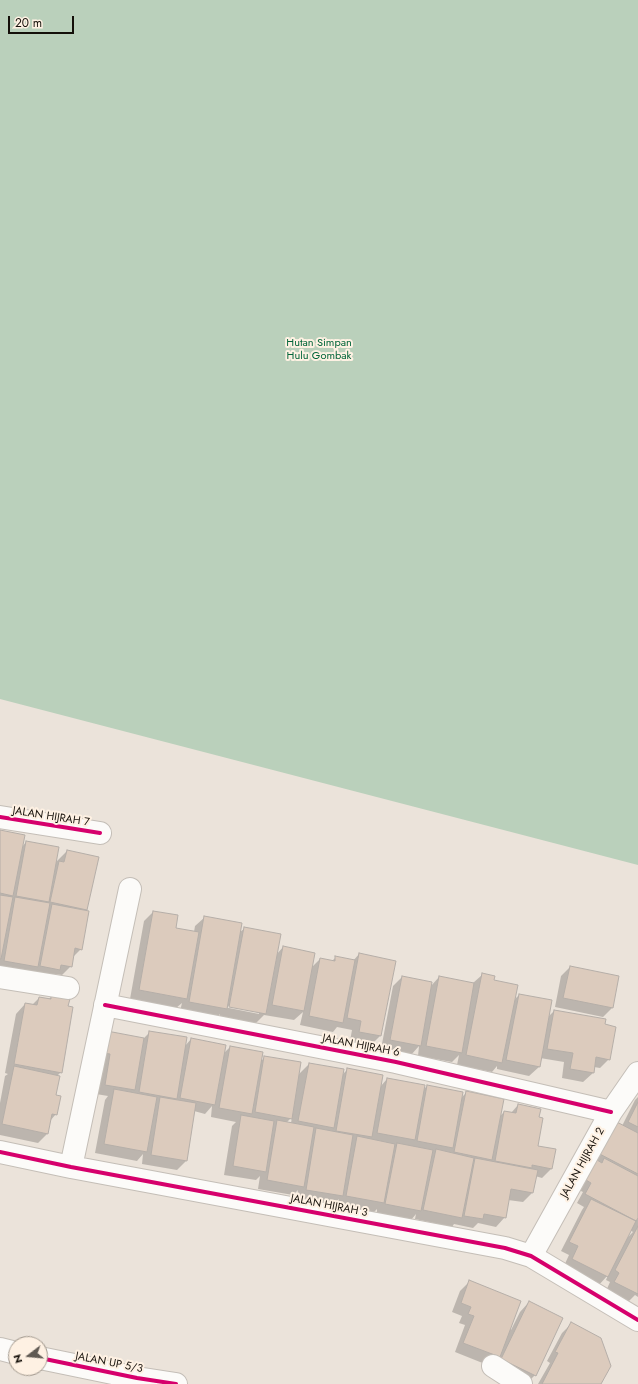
<!DOCTYPE html>
<html>
<head>
<meta charset="utf-8">
<style>
  body { margin:0 }
  #map { position:relative; width:638px; height:1384px; overflow:hidden; background:#ebe3da; font-family:Jost,sans-serif }
  canvas { display:block }
  .north { position:absolute; left:8px; top:1336px; width:40px; height:40px; box-sizing:border-box; background:#fef1e3; border:1px solid #a0978c; border-radius:50%; rotate:254deg; font-size:11px; font-weight:700; line-height:16px; text-align:center; color:#140f09 }
  .north::after { content:''; display:block; margin:auto; width:14px; height:18px; background:#5f5952; clip-path:polygon(50% 0,100% 100%,50% 72%,0 100%) }
  .scale { position:absolute; left:8px; top:16px; width:66px; height:18px; box-sizing:border-box; border:2px solid #140f09; border-top:0; padding-left:5px; font-size:12px; line-height:14px; white-space:nowrap; color:#140f09; -webkit-text-stroke:3px #fef1e3; paint-order:stroke }
</style>
</head>
<body>
<div id="map">
<canvas width="638" height="1384"></canvas>
<div class="north">N</div>
<div class="scale">20 m</div>
</div>
<script>
const ctx = document.querySelector('canvas').getContext('2d');
ctx.lineJoin = 'round';
function fill(path, color) {
  ctx.fillStyle = color;
  ctx.fill(path, 'evenodd');
}
function poly(rows) {
  const path = new Path2D();
  for (const r of rows) {
    path.moveTo(r[0], r[1]);
    for (let i = 2; i < r.length; i += 2) path.lineTo(r[i], r[i + 1]);
  }
  return path;
}
function strokePath(path, color, width, dash) {
  ctx.strokeStyle = color;
  ctx.lineWidth = width;
  ctx.lineCap = dash ? 'butt' : 'round';
  ctx.setLineDash(dash || []);
  ctx.stroke(path);
}
function drawText(font, color, halo, rows, align = 'center') {
  ctx.font = font + ' Jost,sans-serif';
  ctx.lineWidth = 4;
  ctx.setLineDash([]);
  ctx.textBaseline = 'middle';
  ctx.strokeStyle = halo;
  ctx.fillStyle = color;
  for (const [text, x, y, turn = 0] of rows) {
    ctx.save();
    ctx.translate(x, y);
    ctx.rotate((+turn || 0) * Math.PI / 180);
    ctx.textAlign = isNaN(turn) ? turn : align;
    if (halo) ctx.strokeText(text, 0, 0);
    ctx.fillText(text, 0, 0);
    ctx.restore();
  }
}
fill(poly([
  [0,0,638,0,638,865,0,699]
]), '#bad0bb');
fill(poly([
  [0,831,22,847,26,842,55,863,67,851,86,909,84,911,81,949,73,957,71,966,62,975,54,974,50,978,0,971],
  [153,912,175,929,194,932,195,926,205,917,239,933,245,928,277,954,283,947,311,968,320,959,331,962,336,957,353,961,359,954,380,1036,371,1045,350,1041,352,1030,337,1027,333,1032,300,1025,303,1012,294,1020,264,1015,256,1023,220,1016,220,1014,217,1018,180,1011,182,1003,176,1008,130,999,144,921],
  [224,1005,259,1012,259,1014,224,1007],
  [570,967,612,1008,603,1017,555,1007,561,976],
  [482,975,493,981,514,1000,519,995,548,1017,554,1011,604,1025,609,1059,600,1068,594,1067,593,1073,583,1082,562,1078,564,1062,540,1058,539,1067,529,1076,497,1069,497,1066,492,1072,457,1065,459,1055,452,1062,418,1056,419,1046,411,1055,381,1049,393,986,402,977,431,986,439,977,473,983],
  [51,997,67,1007,61,1072,57,1076,55,1096,56,1114,50,1121,47,1134,38,1143,0,1135,0,1103,5,1076,8,1074,5,1073,16,1014,25,1004,32,1005,39,998,49,999],
  [150,1032,185,1046,191,1039,224,1053,230,1047,260,1062,265,1057,298,1075,309,1064,342,1075,348,1069,380,1087,387,1079,423,1090,427,1086,461,1098,467,1092,499,1117,504,1112,511,1113,518,1105,538,1118,537,1147,552,1168,542,1178,535,1176,532,1193,523,1202,508,1200,505,1217,496,1227,478,1223,473,1228,454,1224,452,1227,415,1219,416,1214,411,1220,377,1213,377,1209,374,1212,337,1205,339,1199,332,1205,297,1199,298,1190,293,1195,258,1189,260,1176,256,1180,224,1175,232,1126,236,1122,211,1117,212,1106,205,1114,194,1111,186,1161,177,1170,142,1164,143,1154,137,1161,95,1153,105,1100,108,1096,96,1094,98,1042,143,1039],
  [292,1117,291,1123,286,1123],
  [638,1097,638,1297,635,1295,627,1303,606,1291,610,1282,606,1280,608,1275,598,1286,563,1268,569,1255,561,1251,582,1210,584,1207,577,1203,583,1192,573,1187,622,1126,635,1100],
  [630,1230,633,1232,626,1239],
  [470,1281,511,1330,520,1312,529,1302,535,1375,526,1384,490,1366,455,1352,465,1325,459,1323,462,1316,452,1312,460,1291],
  [571,1324,600,1384,538,1384,550,1363,547,1361,562,1333]
]), '#0003');
const building = poly([
  [0,830,25,835,13,896,0,893,0,830],
  [26,841,59,847,49,902,16,896,26,841],
  [67,850,99,857,87,910,50,902,59,861,64,862,67,850],
  [0,895,13,897,1,959,0,959,0,895],
  [15,897,50,903,38,967,4,961,15,897],
  [52,904,89,911,82,950,75,948,72,967,61,965,60,970,40,966,52,904],
  [153,911,178,915,176,928,199,932,187,999,139,990,153,911],
  [204,916,242,923,227,1009,189,1002,204,916],
  [244,927,281,934,266,1014,229,1007,244,927],
  [283,946,315,953,304,1011,272,1005,283,946],
  [359,953,396,961,381,1036,359,1032,361,1021,347,1018,359,953],
  [335,956,355,960,343,1023,309,1016,320,958,335,961,335,956],
  [570,966,619,976,613,1008,563,998,570,966],
  [482,973,495,976,494,980,518,985,502,1063,466,1055,482,973],
  [402,976,432,982,421,1046,390,1040,402,976],
  [439,976,474,983,462,1053,426,1046,439,976],
  [519,994,552,1000,540,1067,506,1060,519,994],
  [51,996,70,999,68,1006,73,1007,62,1073,14,1064,25,1003,37,1005,39,997,51,999,51,996],
  [554,1010,606,1019,605,1024,616,1027,610,1060,596,1057,594,1073,570,1069,573,1053,547,1049,554,1010],
  [107,1031,144,1038,135,1090,105,1085,110,1054,103,1053,107,1031],
  [149,1031,187,1037,177,1099,139,1092,149,1031],
  [191,1038,226,1045,215,1105,180,1098,191,1038],
  [230,1046,263,1052,252,1114,219,1108,230,1046],
  [264,1056,301,1062,292,1119,255,1112,264,1056],
  [309,1063,344,1069,334,1128,298,1121,309,1063],
  [14,1066,60,1076,56,1095,61,1096,57,1115,52,1114,48,1134,2,1124,14,1066],
  [347,1068,383,1075,372,1137,336,1131,347,1068],
  [387,1078,425,1085,415,1140,377,1133,387,1078],
  [427,1085,463,1092,453,1148,417,1141,427,1085],
  [114,1089,157,1097,147,1152,104,1144,114,1089],
  [466,1091,504,1099,492,1160,454,1152,466,1091],
  [160,1097,196,1103,187,1161,151,1155,160,1097],
  [638,1102,638,1127,628,1122,638,1102],
  [518,1104,541,1109,539,1117,543,1118,538,1146,556,1149,552,1169,532,1165,532,1168,495,1161,504,1111,516,1113,518,1104],
  [241,1115,274,1121,266,1172,233,1166,241,1115],
  [611,1119,638,1133,638,1174,594,1151,611,1119],
  [277,1120,314,1127,304,1187,267,1180,277,1120],
  [316,1128,353,1135,343,1196,306,1190,316,1128],
  [357,1136,395,1144,384,1203,346,1196,357,1136],
  [397,1143,433,1150,421,1211,385,1204,397,1143],
  [436,1149,474,1158,462,1218,423,1210,436,1149],
  [592,1157,602,1163,604,1158,638,1176,638,1218,636,1221,585,1194,591,1183,581,1177,592,1157],
  [475,1158,538,1170,533,1193,511,1189,506,1218,484,1214,483,1219,464,1216,475,1158],
  [591,1199,636,1221,608,1277,572,1259,578,1246,569,1242,591,1199],
  [638,1226,638,1294,614,1282,619,1273,615,1270,638,1226],
  [469,1280,521,1301,500,1357,463,1343,474,1316,468,1314,471,1307,461,1303,469,1280],
  [529,1301,563,1318,536,1376,501,1359,529,1301],
  [571,1322,601,1338,611,1366,601,1384,542,1384,558,1353,555,1352,571,1322]
]);
fill(building, '#dccbbd');
strokePath(building, '#b5aea8', 1);
const street = poly([
  [0,817,100,833],
  [0,977,68,988],
  [105,1005,396,1062,611,1112],
  [0,1152,71,1167,505,1248,531,1256,638,1320],
  [71,1167,130,889],
  [531,1256,611,1112,638,1073],
  [0,1349,16,1353],
  [40,1358,137,1378,176,1384],
  [493,1366,521,1384]
]);
strokePath(street, '#c4beb7', 24);
strokePath(street, '#fcfbf9', 22);
strokePath(poly([
  [0,817,100,833],
  [105,1005,396,1062,611,1112],
  [0,1152,71,1167,505,1248,531,1256,638,1320],
  [40,1358,137,1378,176,1384]
]), '#d6006c', 4);
drawText('11px', '#016539', '#fef1e3', [
  ["Hutan Simpan",319,343],
  ["Hulu Gombak",319,356]
]);
drawText('11px', '#140f09', '#fef1e3', [
  ["JALAN HIJRAH 7",51,817,9],
  ["JALAN HIJRAH 6",361,1046,11],
  ["JALAN HIJRAH 2",583,1163,-61],
  ["JALAN HIJRAH 3",329,1206,11],
  ["JALAN UP 5/3",109,1363,11]
]);
</script>
</body>
</html>
